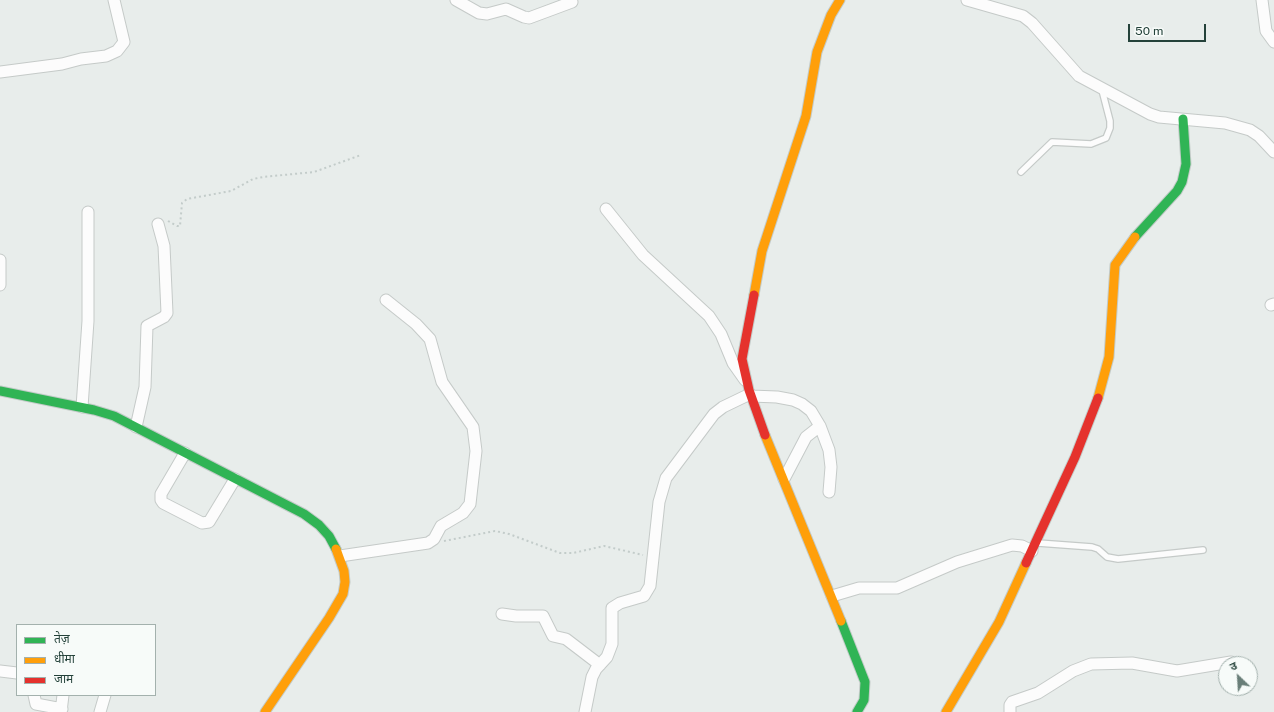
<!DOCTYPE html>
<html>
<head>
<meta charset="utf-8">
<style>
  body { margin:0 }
  #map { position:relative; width:1274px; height:712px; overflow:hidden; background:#e8edeb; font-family:"Public Sans","Noto Sans Devanagari",sans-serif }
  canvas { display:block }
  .legend { position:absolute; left:16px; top:624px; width:140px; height:72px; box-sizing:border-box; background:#f7fbf9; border:1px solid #a3b1ad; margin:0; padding:5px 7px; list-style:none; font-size:12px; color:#24423a }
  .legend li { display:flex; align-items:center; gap:8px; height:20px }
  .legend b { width:20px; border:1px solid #a3b1ad }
  .north { position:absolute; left:1218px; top:656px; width:40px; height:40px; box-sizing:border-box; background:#f7fbf9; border:1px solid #a3b1ad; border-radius:50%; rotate:335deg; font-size:11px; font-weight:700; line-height:16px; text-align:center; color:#24423a }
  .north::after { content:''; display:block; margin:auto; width:14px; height:18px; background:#697e78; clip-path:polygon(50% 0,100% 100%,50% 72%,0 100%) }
  .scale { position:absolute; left:1128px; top:24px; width:78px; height:18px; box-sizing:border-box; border:2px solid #24423a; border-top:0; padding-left:5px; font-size:12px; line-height:14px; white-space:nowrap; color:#24423a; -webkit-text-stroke:3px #f7fbf9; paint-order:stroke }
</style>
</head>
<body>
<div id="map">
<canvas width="1274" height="712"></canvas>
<ul class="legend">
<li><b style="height:5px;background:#30b455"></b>तेज़</li>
<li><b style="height:5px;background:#ff9f0a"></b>धीमा</li>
<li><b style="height:5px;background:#e5322d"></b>जाम</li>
</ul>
<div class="north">उ</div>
<div class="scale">50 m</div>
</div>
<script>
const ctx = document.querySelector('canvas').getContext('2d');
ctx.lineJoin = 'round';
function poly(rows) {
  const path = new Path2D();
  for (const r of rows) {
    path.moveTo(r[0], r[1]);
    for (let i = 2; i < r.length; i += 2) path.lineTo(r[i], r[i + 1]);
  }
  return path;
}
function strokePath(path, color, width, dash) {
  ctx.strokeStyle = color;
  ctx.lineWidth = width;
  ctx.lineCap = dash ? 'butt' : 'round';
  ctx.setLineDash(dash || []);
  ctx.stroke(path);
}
const lane = poly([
  [1021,172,1052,142,1091,144,1106,138,1110,128,1110,121,1102,90],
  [1038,543,1092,547,1098,549,1107,557,1118,559,1203,550]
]);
const street = poly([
  [456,0,479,13,487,14,506,9,524,17,529,18,572,2],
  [967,0,1023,16,1032,23,1079,76,1150,114,1159,117,1225,123,1250,130,1259,136,1274,152],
  [1262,0,1266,31,1274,42],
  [0,72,62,64,81,59,106,56,117,51,124,42,114,0],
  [606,209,643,255,709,316,721,334,733,363,745,380],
  [0,260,0,285],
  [1271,305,1274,304],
  [751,396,777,397,793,400,802,404,811,411,820,426,829,450,831,467,829,492],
  [82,407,88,321,88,212],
  [136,427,145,387,147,326,164,317,167,313,164,246,158,224],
  [185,453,161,494,161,500,163,503,202,523,209,522,235,479],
  [784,479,806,437,820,426],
  [340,556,428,543,434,539,441,526,463,513,470,504,476,451,473,427,442,382,430,339,416,324,386,300],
  [832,596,859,588,897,588,957,562,1012,545,1022,546,1032,551],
  [502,614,516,616,543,616,553,636,566,639,600,665],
  [0,671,17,673],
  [34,695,36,704,62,709],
  [61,712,63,695],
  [100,712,105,695],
  [585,712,592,677,596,669,607,657,612,644,612,608,620,603,644,596,650,586,659,502,666,478,714,414,723,407,750,394],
  [1010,712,1010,705,1012,702,1038,693,1073,671,1091,664,1132,663,1177,671,1231,662]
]);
const fast = poly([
  [1135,237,1177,191,1182,182,1186,164,1183,119],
  [0,391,94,410,114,416,304,514,319,525,329,536,336,549],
  [841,621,865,682,864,700,857,712]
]);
const slow = poly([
  [754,295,762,251,806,116,817,52,831,15,840,0],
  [1098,398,1109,357,1115,265,1135,237],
  [765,435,841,621],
  [265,712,329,618,343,594,345,582,344,571,336,549],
  [946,712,999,622,1026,563]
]);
const jam = poly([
  [754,295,742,359,749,390,765,435],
  [1026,563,1075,457,1098,398]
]);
strokePath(lane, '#c5cac8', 8);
strokePath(street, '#c5cac8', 13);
strokePath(fast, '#c3cbc8', 11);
strokePath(slow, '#c3cbc8', 11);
strokePath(jam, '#c3cbc8', 11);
strokePath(poly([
  [168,221,177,226,180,226,182,203,187,199,231,191,253,179,263,177,314,172,361,155],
  [444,541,495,531,509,534,560,553,573,553,604,546,643,555]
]), '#c3ccca', 2, [2, 3]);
strokePath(lane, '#fcfcfc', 5.5);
strokePath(street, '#fcfcfc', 11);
strokePath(fast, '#30b455', 9);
strokePath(slow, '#ff9f0a', 9);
strokePath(jam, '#e5322d', 9);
</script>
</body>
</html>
